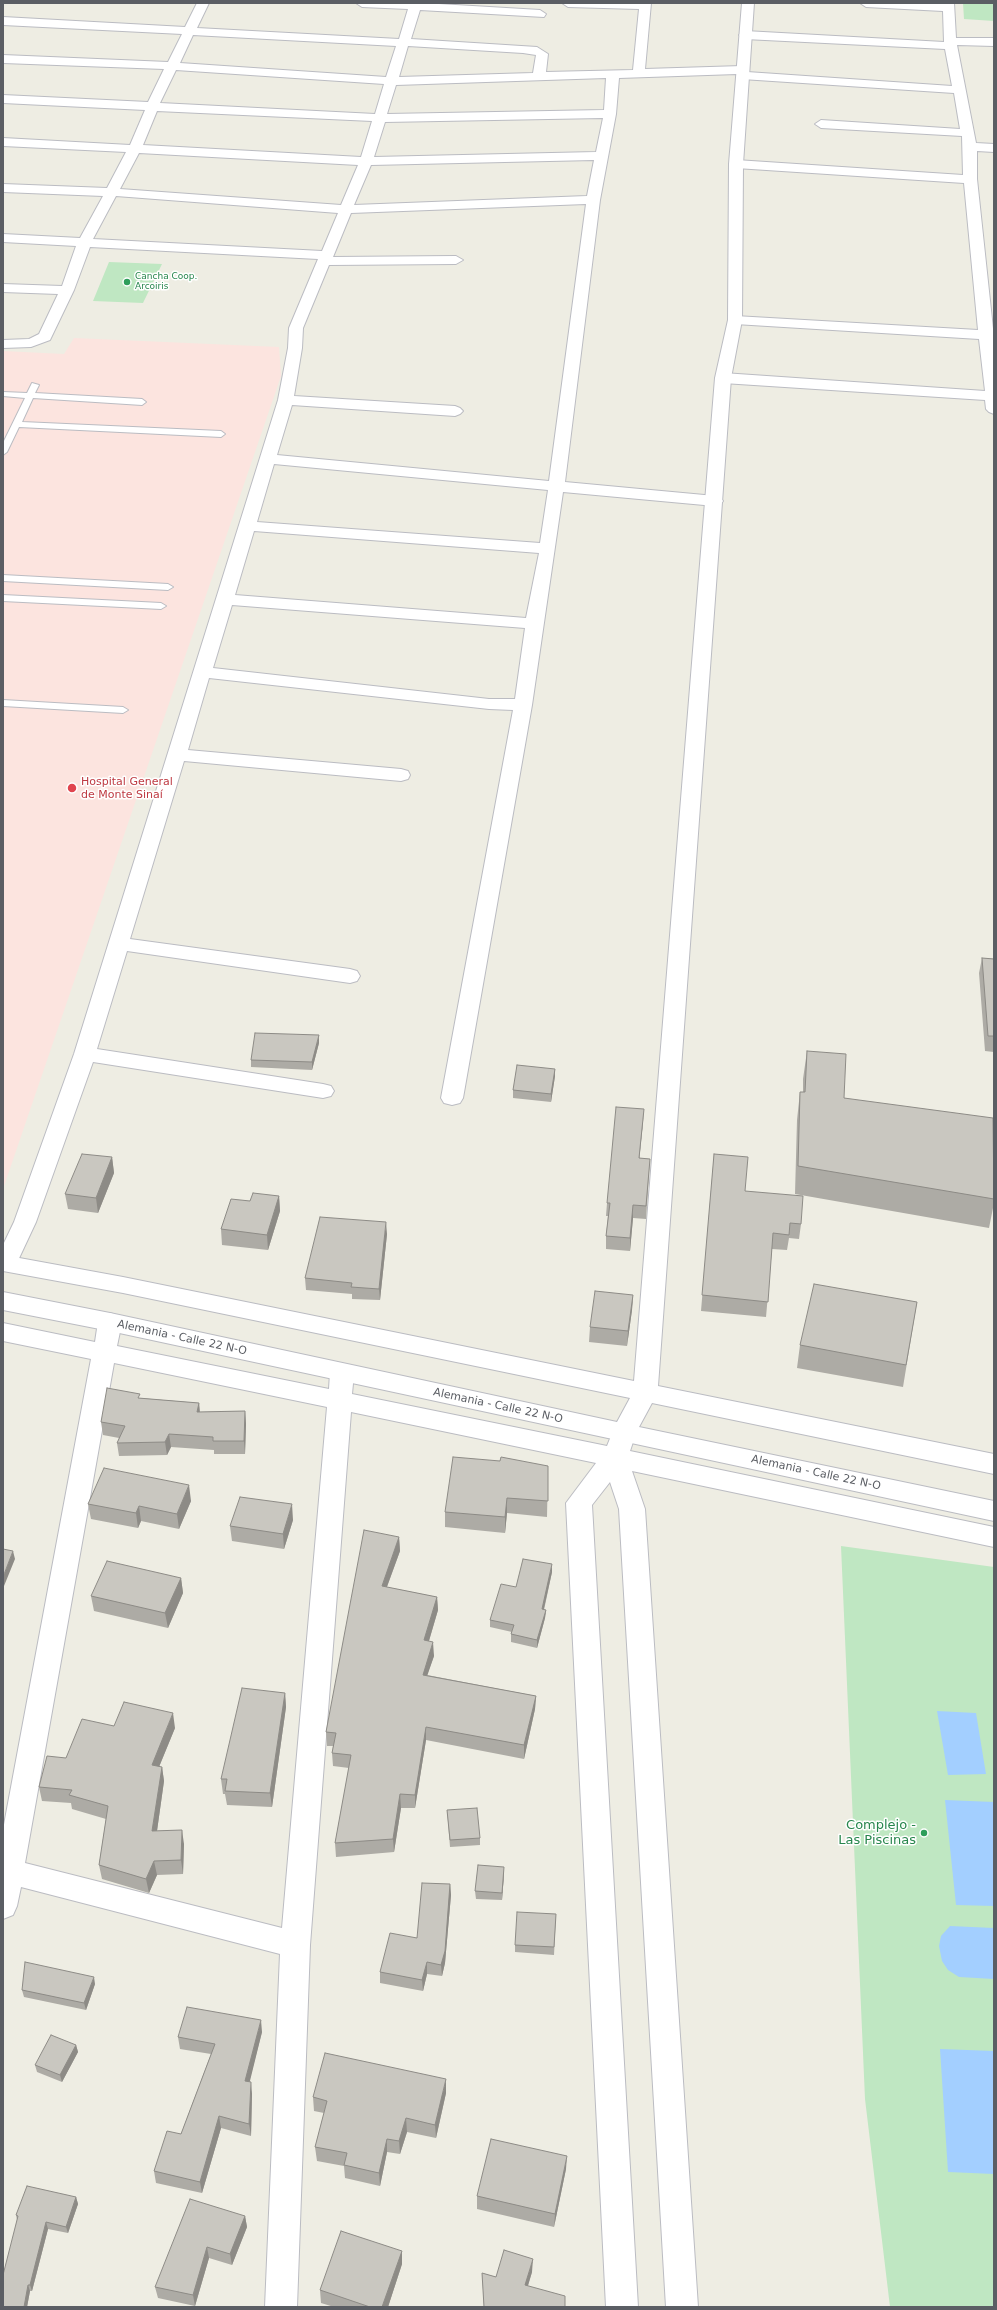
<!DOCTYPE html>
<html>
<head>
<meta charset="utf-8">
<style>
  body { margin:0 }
  #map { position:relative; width:997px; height:2310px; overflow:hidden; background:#eeede3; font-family:"DejaVu Sans",sans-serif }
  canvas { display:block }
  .frame { position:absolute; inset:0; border:4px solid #5b5e64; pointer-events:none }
</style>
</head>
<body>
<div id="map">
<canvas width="997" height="2310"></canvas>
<div class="frame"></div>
</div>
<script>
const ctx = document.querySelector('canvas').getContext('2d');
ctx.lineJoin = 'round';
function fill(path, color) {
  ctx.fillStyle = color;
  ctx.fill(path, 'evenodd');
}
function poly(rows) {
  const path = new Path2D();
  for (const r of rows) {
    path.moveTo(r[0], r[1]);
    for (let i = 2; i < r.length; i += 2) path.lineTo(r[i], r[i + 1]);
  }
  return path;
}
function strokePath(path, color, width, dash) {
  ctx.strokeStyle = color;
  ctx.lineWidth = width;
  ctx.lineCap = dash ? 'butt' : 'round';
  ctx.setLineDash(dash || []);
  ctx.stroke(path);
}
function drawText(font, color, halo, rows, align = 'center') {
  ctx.font = font + ' "DejaVu Sans",sans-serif';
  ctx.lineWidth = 3;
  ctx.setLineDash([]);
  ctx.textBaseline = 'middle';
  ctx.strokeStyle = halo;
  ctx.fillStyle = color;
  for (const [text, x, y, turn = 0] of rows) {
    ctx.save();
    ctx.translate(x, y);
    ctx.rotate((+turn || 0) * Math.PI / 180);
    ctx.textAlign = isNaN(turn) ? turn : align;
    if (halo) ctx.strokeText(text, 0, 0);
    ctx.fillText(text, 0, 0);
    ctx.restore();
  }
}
fill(poly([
  [74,338,279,347,281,376,3,1189,3,351,64,354]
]), '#fce4df');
fill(poly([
  [963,3,994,3,994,21,964,19],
  [109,262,162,264,143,303,93,301],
  [841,1546,994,1567,994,2307,890,2307,865,2099]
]), '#bfe7c2');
fill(poly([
  [937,1711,976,1713,986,1774,948,1775],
  [945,1800,994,1802,994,1906,956,1905],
  [950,1926,994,1928,994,1979,959,1977,948,1970,942,1961,939,1946,941,1936],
  [940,2049,994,2051,994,2174,948,2172]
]), '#a3cfff');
const service = poly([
  [32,383,39,385,35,393,142,399,146,402,142,405,33,398,22,422,221,431,225,434,221,437,19,427,7,452,3,455,3,443,25,398,3,396,3,392,27,393,32,383],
  [3,575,168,584,173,587,168,590,3,581,3,575],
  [3,595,161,603,166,606,161,609,3,601,3,595],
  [3,700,123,707,128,710,123,713,3,706,3,700]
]);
const minor = poly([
  [197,3,209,3,197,28,399,39,408,9,362,7,356,3,422,3,540,10,546,14,544,17,420,10,411,39,537,47,548,54,546,72,633,70,639,9,568,7,562,3,651,3,645,69,742,66,746,67,747,72,952,86,945,49,745,39,739,35,745,31,944,42,943,11,866,7,860,3,954,3,956,38,994,38,994,46,957,45,976,143,994,144,994,152,977,151,977,179,994,338,994,414,989,412,986,409,985,400,723,383,715,378,723,373,985,391,979,339,735,324,728,320,735,316,978,330,964,183,736,168,729,164,736,160,963,175,962,136,821,128,815,124,821,120,960,129,954,93,742,79,738,78,737,74,619,78,616,114,600,200,565,482,715,496,721,498,723,501,721,504,715,506,563,492,532,705,463,1098,460,1103,452,1105,444,1103,441,1098,513,710,489,709,209,678,188,750,401,769,408,771,410,775,408,779,401,781,184,761,130,939,350,969,357,971,360,976,357,981,350,983,127,951,97,1049,323,1084,331,1086,334,1091,331,1096,323,1098,93,1062,36,1222,14,1269,6,1271,3,1270,3,1245,14,1222,74,1054,278,400,288,348,289,328,318,259,90,247,74,290,50,340,31,347,3,348,3,340,29,339,39,334,58,294,3,292,3,284,62,286,76,246,3,242,3,234,80,238,103,196,3,192,3,184,107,188,126,152,3,146,3,138,130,145,145,110,3,103,3,95,148,102,164,69,3,63,3,55,168,62,182,34,3,25,3,17,185,27,197,3],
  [193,35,396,46,386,77,180,63,193,35],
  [408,46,523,53,536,55,533,73,399,77,408,46],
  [176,70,384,84,375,114,160,103,176,70],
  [606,78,604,110,387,114,396,85,606,78],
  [157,111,372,121,361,157,143,145,157,111],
  [603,118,596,152,374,157,385,122,603,118],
  [139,153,358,165,341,205,120,189,139,153],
  [594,160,587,196,354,205,371,165,594,160],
  [116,196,338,213,322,251,93,239,116,196],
  [586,204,549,481,277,455,292,405,455,416,460,414,463,411,460,408,455,406,294,396,302,348,303,328,329,265,456,264,463,260,456,256,333,257,351,213,586,204],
  [274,464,548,490,540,543,257,522,274,464],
  [254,531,539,553,526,618,235,595,254,531],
  [232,605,525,628,515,699,489,699,213,668,232,605],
  [110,1313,118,1316,122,1322,117,1346,329,1389,330,1373,334,1367,342,1364,350,1367,354,1373,352,1394,607,1446,615,1426,624,1424,633,1426,636,1433,630,1451,994,1527,994,1547,632,1471,645,1509,698,2307,666,2307,619,1509,610,1482,592,1505,638,2307,606,2307,566,1503,596,1463,351,1412,310,1945,297,2307,265,2307,280,1954,21,1887,17,1906,13,1915,3,1919,3,1830,91,1359,3,1341,3,1323,95,1342,98,1322,102,1316,110,1313],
  [114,1363,327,1407,282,1928,25,1863,114,1363]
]);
const tertiary = poly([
  [742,3,754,3,743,164,742,320,731,378,658,1386,994,1454,994,1474,652,1403,639,1427,994,1501,994,1521,110,1331,3,1310,3,1292,110,1313,617,1422,630,1398,123,1293,3,1271,3,1255,123,1277,634,1381,715,378,728,320,729,164,742,3]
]);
strokePath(service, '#bbbcc2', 2);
strokePath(minor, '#bbbcc2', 2);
strokePath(tertiary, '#bbbcc2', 2);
fill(service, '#fff');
fill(minor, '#fff');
fill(tertiary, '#fff');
fill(poly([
  [982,958,994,959,994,1052,985,1051,979,973],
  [319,1043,312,1070,251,1067,251,1060],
  [807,1051,844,1098,994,1161,994,1203,989,1228,795,1194,797,1120,800,1092,803,1092,803,1079],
  [555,1069,555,1076,551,1102,513,1098,513,1090],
  [643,1122,639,1158,650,1159,646,1219,633,1218,630,1251,606,1249,606,1236,608,1216,606,1216,607,1203],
  [714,1154,745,1191,801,1224,799,1239,789,1238,787,1250,772,1249,766,1317,701,1311],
  [112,1157,114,1173,98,1213,68,1209,65,1194],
  [279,1196,280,1211,268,1250,222,1245,221,1229,250,1201],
  [387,1234,380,1300,352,1299,352,1294,306,1290,305,1278],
  [633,1295,632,1310,627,1346,589,1342,590,1327],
  [917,1302,903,1387,797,1368,800,1345],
  [140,1398,199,1403,200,1412,245,1411,246,1424,245,1454,214,1454,214,1450,171,1447,167,1455,119,1456,117,1443,119,1438,103,1435,101,1422],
  [500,1461,548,1466,547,1517,507,1513,505,1533,445,1527,445,1512],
  [191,1501,179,1529,141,1521,138,1528,91,1519,88,1504],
  [293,1520,284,1549,232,1541,230,1526],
  [399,1537,400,1551,387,1587,437,1597,438,1610,429,1641,434,1656,427,1675,536,1696,535,1709,524,1759,426,1740,415,1808,401,1808,394,1852,336,1857,335,1843,349,1768,333,1766,332,1753,333,1746,327,1746,326,1732],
  [552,1572,544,1610,546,1610,545,1618,537,1648,511,1642,511,1634,512,1632,490,1627,490,1620,516,1587],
  [181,1578,183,1593,168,1628,94,1611,91,1596],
  [285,1693,286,1707,272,1807,227,1805,225,1794,223,1794,221,1779],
  [175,1728,159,1767,162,1767,164,1781,157,1831,184,1844,183,1874,157,1875,149,1893,102,1879,99,1865,106,1819,72,1809,71,1803,42,1801,39,1787,66,1758],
  [447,1810,480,1838,480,1845,450,1847],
  [504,1874,502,1900,476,1899,475,1891],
  [450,1884,451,1895,445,1963,442,1976,427,1974,423,1991,380,1983,380,1972,417,1938],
  [556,1914,554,1955,515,1952,515,1945],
  [95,1984,86,2010,24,1997,22,1990],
  [262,2032,249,2082,252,2094,251,2136,221,2128,202,2193,156,2183,154,2171,181,2134,211,2054,180,2049,178,2037],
  [76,2045,78,2052,62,2082,37,2072,35,2065],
  [446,2093,436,2138,407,2132,400,2154,387,2152,380,2186,345,2178,344,2166,317,2161,315,2147,324,2113,314,2111,313,2097],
  [566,2169,554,2227,477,2209,477,2196],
  [76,2197,78,2204,68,2233,48,2229,32,2291,30,2291,27,2307,3,2307,17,2220,16,2215],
  [245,2216,247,2227,232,2265,209,2258,195,2306,158,2298,155,2287],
  [402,2251,402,2264,388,2307,334,2307,321,2303,320,2290],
  [532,2272,528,2286,565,2307,484,2307,482,2273,496,2277]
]), '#adaba5');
fill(poly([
  [319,1035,319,1043,312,1070,312,1062],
  [555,1069,555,1076,551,1102,551,1094],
  [644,1109,643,1122,638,1172,639,1158],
  [112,1157,114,1173,98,1213,96,1198],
  [279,1196,280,1211,268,1250,267,1235],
  [633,1205,633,1218,630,1251,630,1238],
  [386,1222,387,1234,380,1300,379,1289],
  [633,1295,632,1310,627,1346,628,1331],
  [199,1403,200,1416,197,1412],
  [245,1411,246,1424,245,1454,244,1441],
  [169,1434,171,1447,167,1455,165,1442],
  [189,1485,191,1501,179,1529,177,1514],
  [507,1498,507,1513,505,1533,505,1517],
  [292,1504,293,1520,284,1549,283,1534],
  [139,1506,141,1521,138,1528,136,1513],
  [399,1537,400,1551,382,1600,382,1586],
  [13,1551,15,1559,4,1586,3,1583,3,1577],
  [552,1564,552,1572,542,1617,542,1609],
  [181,1578,183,1593,168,1628,165,1613],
  [437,1597,438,1610,425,1654,424,1640],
  [546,1610,545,1618,537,1648,537,1640],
  [433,1642,434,1656,423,1688,423,1675],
  [285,1693,286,1707,272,1807,270,1793],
  [536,1696,535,1709,524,1759,524,1745],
  [173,1713,175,1728,154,1779,152,1765],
  [426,1727,426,1740,415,1808,415,1795],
  [162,1767,164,1781,155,1845,152,1831],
  [400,1794,401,1808,394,1852,393,1839],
  [182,1830,184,1844,183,1874,181,1860],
  [154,1861,157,1875,149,1893,146,1879],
  [504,1867,504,1874,502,1900,502,1893],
  [450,1884,451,1895,445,1963,442,1976,441,1965],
  [427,1962,427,1974,423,1991,422,1980],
  [94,1977,95,1984,86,2010,84,2003],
  [261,2020,262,2032,247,2093,245,2081],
  [76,2045,78,2052,62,2082,60,2075],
  [446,2079,446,2093,436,2138,435,2125],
  [251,2082,252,2094,251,2136,249,2124],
  [219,2116,221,2128,202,2193,200,2182],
  [406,2118,407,2132,400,2154,399,2141],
  [387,2139,387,2152,380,2186,379,2173],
  [567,2156,566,2169,554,2227,555,2214],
  [76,2197,78,2204,68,2233,66,2227],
  [245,2216,247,2227,232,2265,230,2254],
  [46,2222,48,2229,32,2291,30,2285],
  [207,2247,209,2258,195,2306,193,2295],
  [402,2251,402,2264,388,2307,382,2307],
  [533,2259,532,2272,524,2298,525,2285],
  [28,2285,30,2291,27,2307,24,2307]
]), '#8d8b86');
const building = poly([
  [982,958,994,959,994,1036,988,1036,982,958],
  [255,1033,319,1035,312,1062,251,1060,255,1033],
  [807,1051,846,1054,844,1098,993,1118,994,1199,798,1166,800,1092,805,1092,807,1051],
  [517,1065,555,1069,551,1094,513,1090,517,1065],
  [616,1107,644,1109,639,1158,650,1159,646,1206,633,1205,630,1238,606,1236,610,1203,607,1203,616,1107],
  [82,1154,112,1157,96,1198,65,1194,82,1154],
  [714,1154,748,1157,745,1191,803,1196,801,1224,790,1223,789,1235,773,1233,768,1302,702,1295,714,1154],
  [253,1193,279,1196,267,1235,221,1229,231,1199,250,1201,253,1193],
  [320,1217,386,1222,379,1289,351,1287,352,1283,305,1278,320,1217],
  [814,1284,917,1302,906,1365,800,1345,814,1284],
  [595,1291,633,1295,628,1331,590,1327,595,1291],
  [107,1388,140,1394,138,1398,199,1403,197,1412,245,1411,244,1441,213,1441,213,1437,169,1434,165,1442,117,1443,125,1426,101,1422,107,1388],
  [453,1457,500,1461,501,1457,548,1466,548,1501,507,1498,505,1517,445,1512,453,1457],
  [104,1468,189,1485,177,1514,139,1506,136,1513,88,1504,104,1468],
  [240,1497,292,1504,283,1534,230,1526,240,1497],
  [364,1530,399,1537,382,1586,437,1597,424,1640,433,1642,423,1675,536,1696,524,1745,426,1727,415,1795,400,1794,393,1839,335,1843,351,1755,332,1753,336,1733,326,1732,364,1530],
  [3,1549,13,1551,3,1577,3,1549],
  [523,1559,552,1564,542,1609,546,1610,537,1640,511,1634,514,1625,490,1620,501,1584,516,1587,523,1559],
  [107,1561,181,1578,165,1613,91,1596,107,1561],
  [242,1688,285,1693,270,1793,225,1791,227,1779,221,1779,242,1688],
  [124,1702,173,1713,152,1765,162,1767,152,1831,182,1830,181,1860,154,1861,146,1879,99,1865,108,1806,69,1795,72,1790,39,1787,47,1756,66,1758,82,1719,114,1726,124,1702],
  [477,1808,480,1838,450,1840,447,1810,477,1808],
  [478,1865,504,1867,502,1893,475,1891,478,1865],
  [422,1883,450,1884,445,1951,441,1965,427,1962,422,1980,380,1972,390,1933,417,1938,422,1883],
  [517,1912,556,1914,554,1947,515,1945,517,1912],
  [25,1962,94,1977,84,2003,22,1990,25,1962],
  [187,2007,261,2020,245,2081,251,2082,249,2124,219,2116,200,2182,154,2171,167,2131,181,2134,215,2044,178,2037,187,2007],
  [51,2035,76,2045,60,2075,35,2065,51,2035],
  [325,2053,446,2079,435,2125,406,2118,399,2141,387,2139,379,2173,344,2165,347,2153,315,2147,327,2101,313,2097,325,2053],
  [491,2139,567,2156,555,2214,477,2196,491,2139],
  [27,2186,76,2197,66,2227,46,2222,30,2285,28,2285,24,2307,3,2307,3,2275,18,2216,16,2215,27,2186],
  [190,2199,245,2216,230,2254,207,2247,193,2295,155,2287,190,2199],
  [341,2231,402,2251,382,2307,370,2307,320,2290,341,2231],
  [504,2250,533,2259,525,2285,565,2296,565,2307,484,2307,482,2273,496,2277,504,2250]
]);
fill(building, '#c9c7c0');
strokePath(building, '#8d8b86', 1);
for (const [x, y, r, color] of [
  [127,282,4,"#2e9e5b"],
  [72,788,5,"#e0444e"],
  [924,1833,4,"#2e9e5b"]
]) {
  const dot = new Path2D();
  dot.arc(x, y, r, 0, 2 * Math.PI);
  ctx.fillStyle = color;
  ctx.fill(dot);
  strokePath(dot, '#fff', 1.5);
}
drawText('9px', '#27864d', '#fff', [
  ["Cancha Coop.",135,277],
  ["Arcoiris",135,287]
], 'left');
drawText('11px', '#be3a42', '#fff', [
  ["Hospital General",81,782],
  ["de Monte Sinaí",81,795]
], 'left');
drawText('11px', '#5b5e64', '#fff', [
  ["Alemania - Calle 22 N-O",182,1338,12],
  ["Alemania - Calle 22 N-O",498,1406,12],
  ["Alemania - Calle 22 N-O",816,1473,12]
]);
drawText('13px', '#27864d', '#fff', [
  ["Complejo -",916,1826],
  ["Las Piscinas",916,1841]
], 'right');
</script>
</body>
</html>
